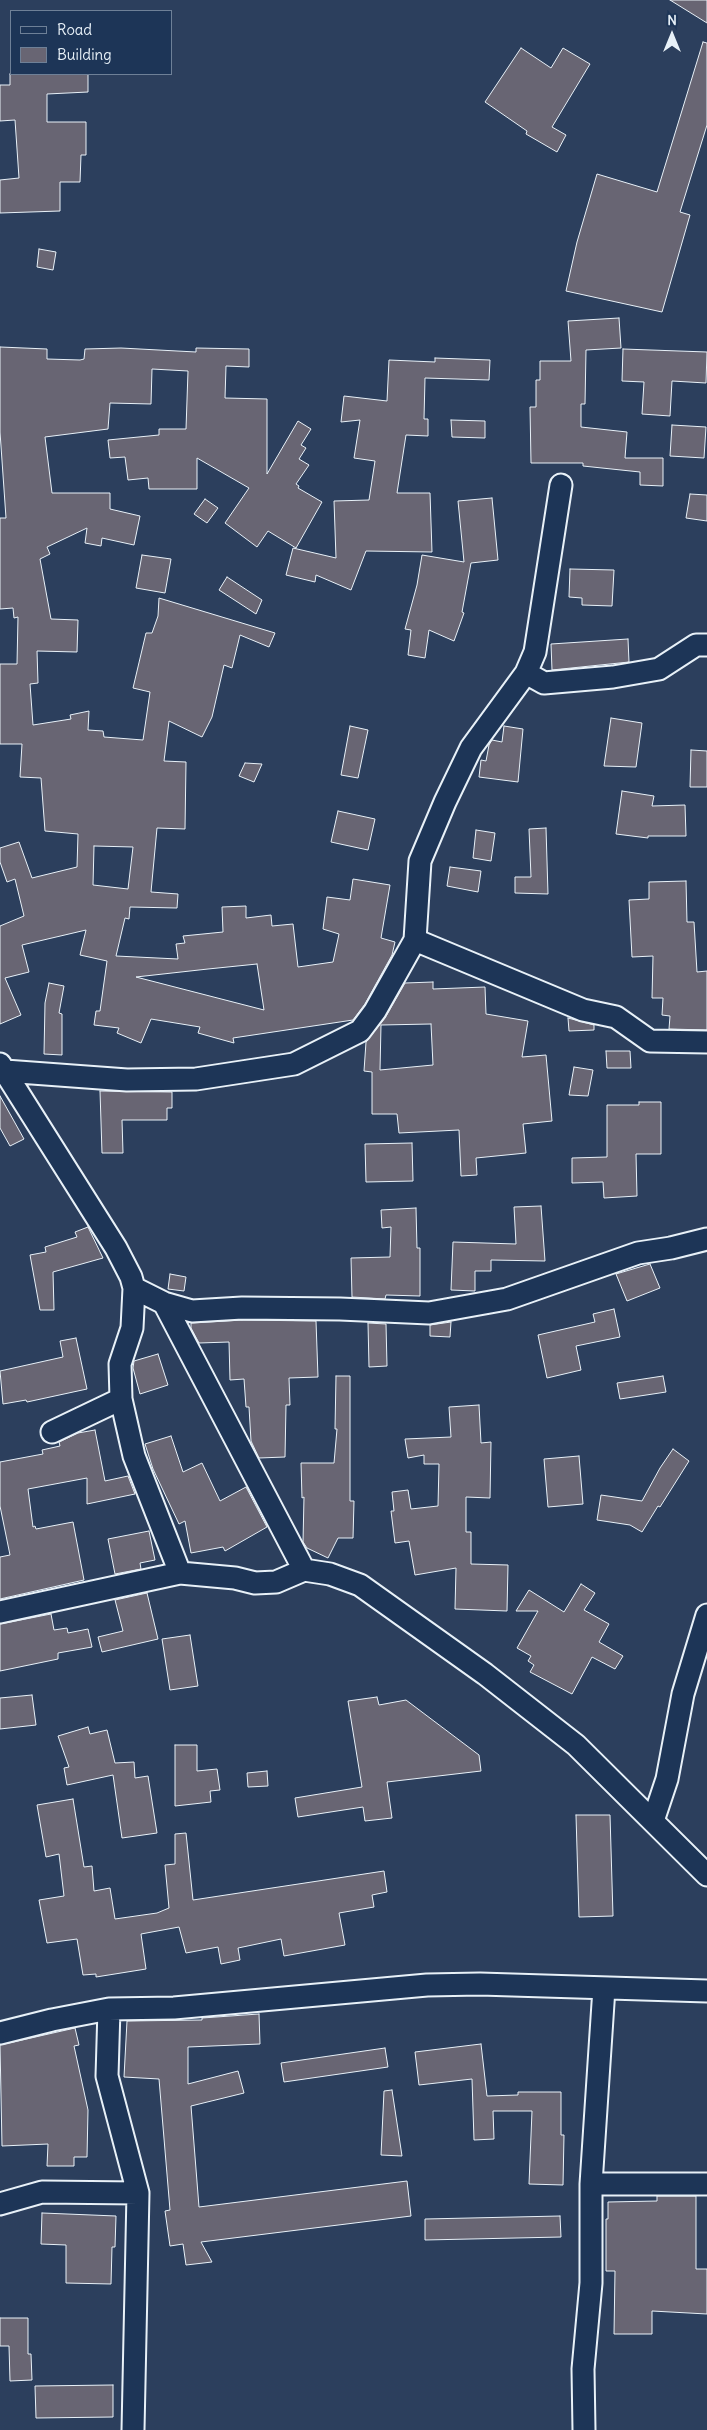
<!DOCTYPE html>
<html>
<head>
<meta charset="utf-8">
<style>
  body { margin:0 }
  #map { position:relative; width:707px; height:2430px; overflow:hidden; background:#2c3f5d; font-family:Delius,sans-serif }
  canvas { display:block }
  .legend { position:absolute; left:10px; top:10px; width:162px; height:65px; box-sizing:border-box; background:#1d3557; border:1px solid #6e8097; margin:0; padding:6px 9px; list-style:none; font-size:15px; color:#e8f1f8 }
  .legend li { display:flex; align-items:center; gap:10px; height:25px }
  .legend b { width:25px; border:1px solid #6e8097 }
  .north { position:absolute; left:647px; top:10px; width:50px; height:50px; -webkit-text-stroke:4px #1d3557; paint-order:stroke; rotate:0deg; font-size:14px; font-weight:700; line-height:20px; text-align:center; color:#e8f1f8 }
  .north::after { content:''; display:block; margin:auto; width:18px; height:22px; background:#e8f1f8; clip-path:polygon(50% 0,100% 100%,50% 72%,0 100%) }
</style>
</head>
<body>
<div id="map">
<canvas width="707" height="2430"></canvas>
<ul class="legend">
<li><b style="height:6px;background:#1d3557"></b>Road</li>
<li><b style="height:14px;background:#686573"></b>Building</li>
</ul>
<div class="north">N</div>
</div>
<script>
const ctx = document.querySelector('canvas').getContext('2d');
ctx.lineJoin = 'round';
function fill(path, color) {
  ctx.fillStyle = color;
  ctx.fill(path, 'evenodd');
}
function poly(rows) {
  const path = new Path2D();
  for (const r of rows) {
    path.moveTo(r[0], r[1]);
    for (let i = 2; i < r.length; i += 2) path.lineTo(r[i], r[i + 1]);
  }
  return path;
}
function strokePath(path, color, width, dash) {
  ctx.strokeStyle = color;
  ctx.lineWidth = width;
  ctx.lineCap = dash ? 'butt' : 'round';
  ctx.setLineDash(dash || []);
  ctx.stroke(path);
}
const building = poly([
  [670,0,707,0,707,23,670,0],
  [703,42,707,43,707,125,680,212,690,215,662,312,566,291,577,242,597,174,657,192,703,42],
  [521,48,551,68,563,48,590,64,552,127,566,135,557,152,526,134,527,131,485,102,521,48],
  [10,74,88,74,88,92,47,94,47,122,86,122,86,155,81,155,80,182,60,182,60,211,0,213,0,180,19,178,15,120,0,121,0,85,10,85,10,74],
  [39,249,56,252,53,270,37,267,39,249],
  [619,318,621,348,586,350,585,404,581,404,581,427,627,432,625,458,663,458,663,486,640,485,640,472,583,466,583,463,531,463,530,407,536,407,536,380,540,380,540,361,571,361,568,321,619,318],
  [0,347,47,349,47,359,80,360,84,359,85,349,121,348,196,352,196,348,249,349,249,367,226,366,225,398,267,399,267,474,298,421,311,429,301,445,306,448,299,459,309,465,296,484,299,486,298,488,322,502,296,548,268,531,257,547,225,523,249,488,197,458,197,489,149,489,148,478,128,480,125,457,110,458,108,440,159,435,159,429,186,429,188,371,152,369,151,404,110,403,108,429,45,437,52,493,110,493,110,509,140,516,134,545,102,538,101,546,85,543,87,528,47,547,50,554,40,559,51,619,78,620,77,652,37,651,38,683,30,684,33,725,71,719,70,715,89,711,88,730,103,731,104,737,143,740,150,692,133,688,146,633,152,633,158,616,159,598,275,633,269,647,240,635,232,668,224,665,212,717,202,737,169,721,164,761,186,762,185,829,157,828,151,892,178,894,177,908,130,907,129,919,125,918,116,956,178,959,176,944,185,943,183,936,223,932,222,907,246,906,246,918,271,915,272,926,293,924,298,967,333,962,339,934,323,929,327,897,350,900,353,879,390,885,381,938,395,942,392,955,365,1004,353,1020,233,1038,234,1043,198,1033,200,1027,151,1019,141,1043,117,1033,119,1028,94,1025,96,1011,100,1011,107,961,80,955,86,930,22,945,29,972,5,978,21,1015,0,1024,0,926,24,916,15,879,7,882,0,862,0,848,19,842,32,878,77,867,78,834,45,831,41,778,20,777,22,744,0,744,0,664,17,664,18,617,14,618,13,608,0,609,0,518,6,518,0,432,0,347],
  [94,846,133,847,128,889,93,885,94,846],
  [257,964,264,1010,136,977,208,969,257,964],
  [623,349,707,352,706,383,672,381,670,416,642,414,644,382,622,381,623,349],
  [435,358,490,360,489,380,425,378,424,419,428,419,428,436,406,435,397,493,430,493,432,552,366,551,351,590,316,575,315,582,286,575,293,548,336,558,334,501,369,500,375,461,354,458,360,420,341,422,344,396,387,401,389,360,435,362,435,358],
  [451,420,485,421,485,438,452,437,451,420],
  [672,425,706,427,704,458,670,456,672,425],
  [690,494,707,495,707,521,686,518,690,494],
  [492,498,498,560,471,563,462,612,464,613,454,641,429,630,425,658,408,655,411,630,405,629,417,585,422,555,464,562,458,501,492,498],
  [205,499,218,508,207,523,194,514,205,499],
  [142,555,171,559,165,593,136,588,142,555],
  [570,569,614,570,612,606,582,605,582,598,569,597,570,569],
  [227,577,262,600,256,614,219,590,227,577],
  [628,639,629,662,552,670,551,644,628,639],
  [611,718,642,723,636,767,604,766,611,718],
  [350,726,368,730,358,778,341,775,350,726],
  [504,726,523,729,518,782,479,777,481,760,486,761,489,745,492,740,502,742,504,726],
  [691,750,707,751,707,787,690,787,691,750],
  [245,763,262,764,254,782,239,776,245,763],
  [622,791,654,796,652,806,685,805,686,836,648,836,648,838,616,834,622,791],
  [338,811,375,819,368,850,331,842,338,811],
  [546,828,548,894,515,893,515,877,531,877,529,829,546,828],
  [476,830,495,833,491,861,473,858,476,830],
  [450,867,481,871,478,892,447,886,450,867],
  [686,881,687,922,694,922,697,972,707,971,707,1030,669,1029,670,1016,662,1015,663,998,652,998,653,956,632,957,629,900,649,899,649,882,686,881],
  [433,982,433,989,485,987,486,1014,528,1021,522,1057,546,1055,552,1121,523,1124,526,1153,476,1158,477,1175,461,1176,459,1130,399,1133,397,1114,372,1114,372,1072,364,1071,366,1042,385,1018,405,983,433,982],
  [431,1024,433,1065,380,1070,381,1025,431,1024],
  [49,983,64,986,59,1013,62,1014,62,1055,44,1054,45,1003,49,983],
  [568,1018,594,1025,594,1030,569,1031,568,1018],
  [606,1051,630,1051,631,1068,607,1068,606,1051],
  [574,1067,593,1070,588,1096,569,1095,574,1067],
  [100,1091,172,1092,172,1108,167,1108,167,1120,122,1120,123,1153,102,1153,100,1091],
  [0,1096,24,1139,10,1146,0,1128,0,1096],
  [639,1102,661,1102,661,1154,636,1154,637,1196,604,1198,603,1182,572,1183,572,1158,607,1157,607,1105,639,1105,639,1102],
  [412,1143,413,1181,366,1182,365,1144,412,1143],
  [541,1206,545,1261,491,1260,491,1271,475,1271,475,1291,451,1290,453,1242,516,1244,514,1207,541,1206],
  [416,1208,417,1248,420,1248,420,1296,386,1295,385,1299,352,1297,351,1258,390,1257,391,1227,382,1228,381,1210,416,1208],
  [88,1227,103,1258,53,1272,54,1310,40,1310,30,1255,46,1252,45,1247,77,1237,75,1232,88,1227],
  [650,1264,660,1288,627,1301,616,1274,650,1264],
  [170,1274,186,1277,184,1291,168,1289,170,1274],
  [614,1309,620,1337,576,1346,581,1370,547,1378,538,1335,595,1322,593,1314,614,1309],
  [242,1320,316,1321,318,1377,289,1378,290,1405,286,1405,285,1457,259,1458,251,1441,249,1407,246,1407,244,1379,230,1380,229,1342,199,1343,191,1328,191,1323,242,1320],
  [451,1322,450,1337,430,1336,430,1325,451,1322],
  [368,1323,386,1324,387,1366,369,1367,368,1323],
  [76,1338,87,1389,27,1402,26,1400,3,1404,0,1371,63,1357,60,1341,76,1338],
  [158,1354,168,1385,140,1394,133,1368,134,1361,158,1354],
  [336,1376,350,1376,350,1501,354,1501,353,1538,338,1538,328,1558,307,1548,303,1542,304,1497,302,1498,301,1463,334,1463,337,1429,335,1429,336,1376],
  [663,1376,666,1392,620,1399,617,1383,663,1376],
  [479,1405,481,1443,491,1442,490,1498,466,1497,466,1532,471,1532,471,1564,508,1565,507,1611,455,1609,456,1568,415,1575,409,1541,395,1543,391,1511,394,1511,392,1492,408,1490,411,1509,438,1506,439,1464,424,1464,424,1455,408,1458,405,1439,451,1437,449,1407,479,1405],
  [95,1430,105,1481,128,1476,135,1494,87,1504,87,1478,28,1489,33,1527,35,1526,36,1529,73,1522,84,1580,0,1599,0,1557,10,1555,0,1506,0,1462,43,1454,42,1450,60,1446,59,1442,78,1433,95,1430],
  [171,1436,183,1472,202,1463,220,1501,246,1487,267,1527,225,1551,223,1547,191,1553,185,1521,179,1524,153,1469,145,1444,171,1436],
  [673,1449,689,1461,660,1507,658,1506,642,1532,630,1525,597,1520,601,1495,642,1501,660,1468,673,1449],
  [579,1456,583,1504,548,1507,544,1459,579,1456],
  [149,1531,155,1560,140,1563,141,1569,115,1574,108,1539,149,1531],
  [581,1584,595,1593,584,1610,609,1624,599,1642,623,1656,615,1669,592,1657,572,1694,530,1672,534,1665,528,1661,531,1656,517,1648,538,1611,516,1611,529,1590,564,1612,581,1584],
  [147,1593,158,1639,102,1652,98,1637,123,1631,115,1600,147,1593],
  [51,1614,54,1630,67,1628,68,1633,88,1629,92,1647,58,1653,58,1659,0,1671,0,1624,51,1614],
  [190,1635,198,1686,170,1690,162,1639,190,1635],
  [32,1695,36,1725,0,1729,0,1698,32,1695],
  [377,1697,379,1705,406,1700,479,1755,481,1771,387,1782,392,1818,365,1821,363,1807,298,1817,295,1798,362,1787,348,1701,377,1697],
  [88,1727,90,1734,107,1730,115,1763,134,1762,135,1778,148,1776,157,1833,122,1838,113,1775,67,1785,64,1768,69,1767,58,1736,88,1727],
  [175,1745,197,1745,197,1771,217,1769,220,1790,210,1791,211,1802,175,1806,175,1745],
  [267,1771,268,1786,248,1787,247,1773,267,1771],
  [73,1799,84,1867,92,1866,94,1891,110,1888,115,1919,157,1913,169,1908,165,1865,175,1864,175,1834,186,1833,193,1900,384,1871,387,1892,372,1895,374,1907,339,1913,345,1945,284,1956,281,1939,238,1948,240,1960,221,1964,218,1947,186,1953,179,1927,141,1934,146,1969,96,1977,96,1974,83,1975,77,1939,47,1943,39,1900,64,1896,59,1854,46,1857,37,1805,73,1799],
  [576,1815,610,1815,613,1916,579,1917,576,1815],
  [259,2014,260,2044,188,2047,188,2084,238,2071,244,2093,191,2106,199,2207,407,2181,411,2216,201,2242,212,2262,186,2265,183,2244,170,2246,165,2211,170,2210,159,2079,124,2077,127,2021,202,2020,202,2018,259,2014],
  [75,2028,79,2045,74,2046,88,2110,87,2157,74,2157,74,2166,47,2166,48,2144,2,2146,0,2045,75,2028],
  [481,2044,487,2096,518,2095,518,2092,561,2092,561,2135,564,2135,563,2185,529,2184,532,2111,493,2111,494,2139,474,2140,472,2079,419,2085,415,2052,481,2044],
  [385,2048,388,2067,284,2082,281,2063,385,2048],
  [392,2090,402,2156,381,2155,384,2091,392,2090],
  [657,2196,696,2196,696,2269,707,2269,707,2314,652,2311,652,2334,614,2334,615,2271,606,2271,606,2219,608,2219,608,2202,657,2201,657,2196],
  [42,2213,116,2216,115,2247,112,2247,111,2284,66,2283,66,2245,41,2244,42,2213],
  [560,2216,561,2237,425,2240,425,2219,560,2216],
  [0,2318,28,2318,28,2354,31,2354,32,2380,10,2381,9,2346,0,2346,0,2318],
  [113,2385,113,2417,36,2418,35,2386,113,2385]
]);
fill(building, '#686573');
strokePath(building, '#e8f1f8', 1);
const street = poly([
  [526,673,544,683,613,677,659,669,696,645,707,645],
  [415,940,583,1010,616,1017,650,1041,707,1042],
  [0,1064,116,1248,131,1277,134,1288,132,1328,120,1364,121,1399,134,1456,180,1573],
  [5,1071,127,1080,196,1079,294,1064,360,1031,375,1011,415,940,420,861,445,802,471,748,526,673,535,652,561,485],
  [134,1288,164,1303,192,1311,242,1308,340,1309,429,1313,507,1299,638,1253,671,1248,707,1239],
  [164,1303,304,1570],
  [52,1432,121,1399],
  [0,1612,180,1573,235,1578,255,1583,276,1582,304,1570,330,1574,360,1585,485,1674,576,1745,707,1875],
  [653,1821,667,1779,683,1694,707,1615],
  [109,2009,107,2076,138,2193,133,2430],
  [0,2033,52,2020,109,2009,174,2008,427,1985,480,1984,707,1991],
  [591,2184,707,2184],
  [0,2204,42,2192,138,2193],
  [584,2430,583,2369,591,2283,591,2184,604,1988]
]);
strokePath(street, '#e8f1f8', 25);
strokePath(street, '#1d3557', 21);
</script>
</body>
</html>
